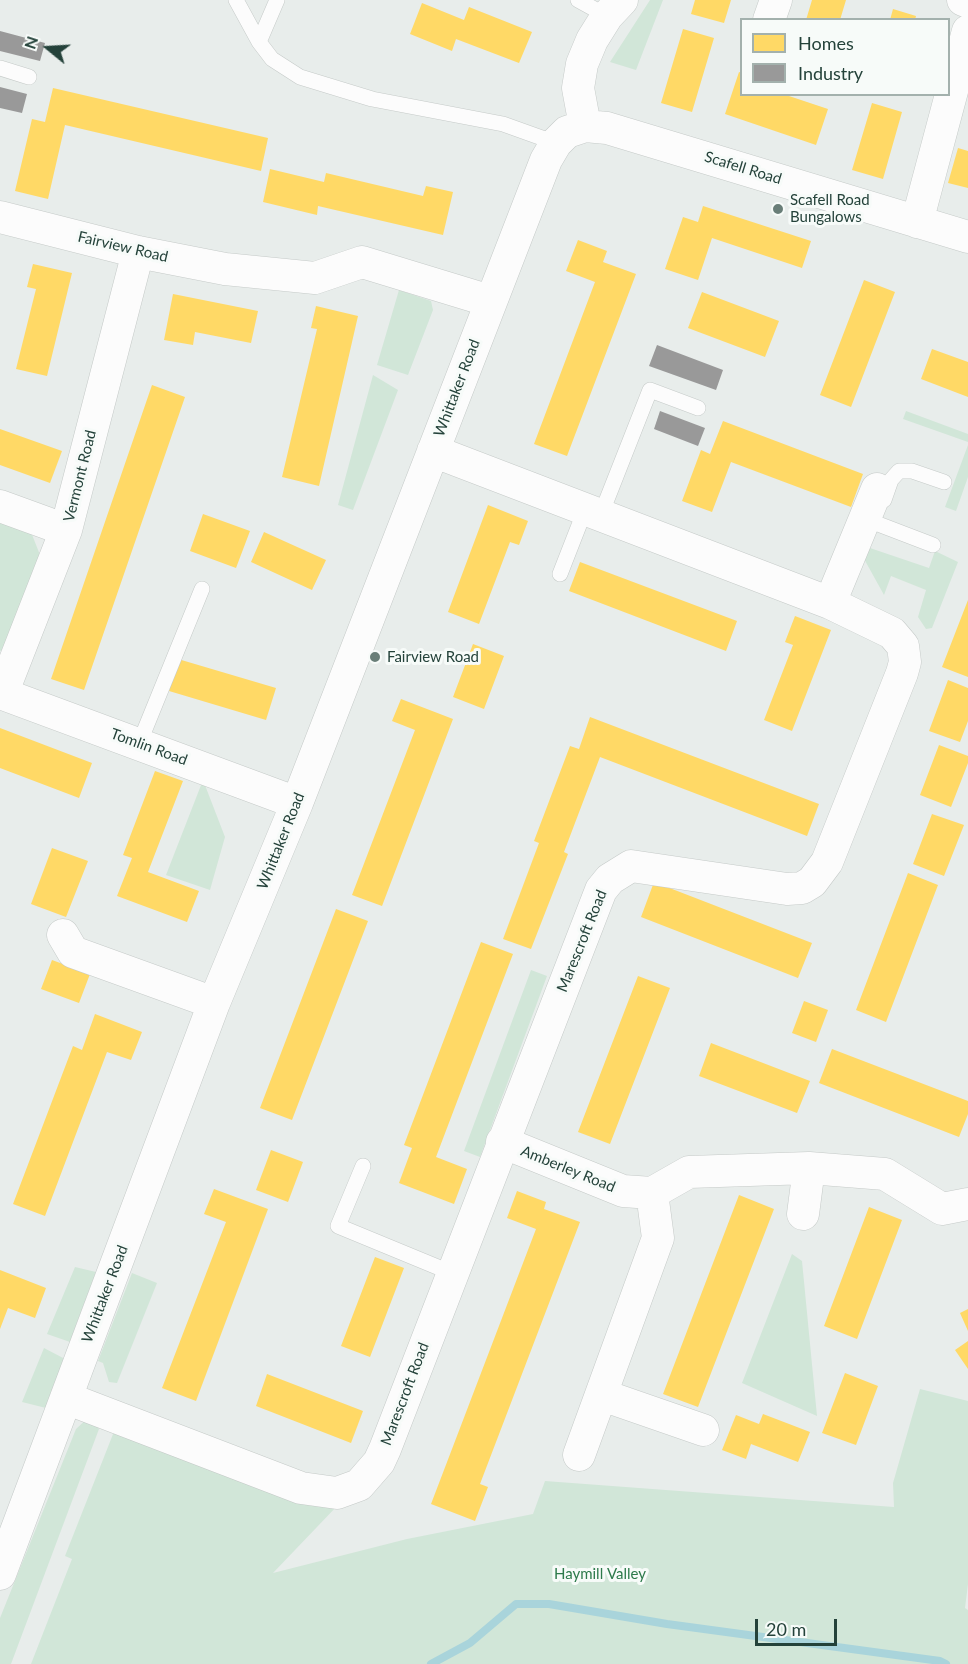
<!DOCTYPE html>
<html>
<head>
<meta charset="utf-8">
<style>
  body { margin:0 }
  #map { position:relative; width:968px; height:1664px; overflow:hidden; background:#e8edeb; font-family:Lato,sans-serif }
  canvas { display:block }
  .legend { position:absolute; left:740px; top:18px; width:210px; height:78px; box-sizing:border-box; background:#f7fbf9; border:2px solid #a3b1ad; margin:0; padding:8px 10px; list-style:none; font-size:18px; color:#24423a }
  .legend li { display:flex; align-items:center; gap:12px; height:30px }
  .legend b { width:30px; border:2px solid #a3b1ad }
  .north { position:absolute; left:18px; top:18px; width:60px; height:60px; -webkit-text-stroke:4px #f7fbf9; paint-order:stroke; rotate:288deg; font-size:16px; font-weight:700; line-height:24px; text-align:center; color:#24423a }
  .north::after { content:''; display:block; margin:auto; width:21px; height:27px; background:#24423a; clip-path:polygon(50% 0,100% 100%,50% 72%,0 100%) }
  .scale { position:absolute; left:755px; top:1619px; width:82px; height:27px; box-sizing:border-box; border:3px solid #24423a; border-top:0; padding-left:8px; font-size:18px; line-height:21px; white-space:nowrap; color:#24423a; -webkit-text-stroke:4px #f7fbf9; paint-order:stroke }
</style>
</head>
<body>
<div id="map">
<canvas width="968" height="1664"></canvas>
<ul class="legend">
<li><b style="height:16px;background:#ffd966"></b>Homes</li>
<li><b style="height:16px;background:#999"></b>Industry</li>
</ul>
<div class="north">N</div>
<div class="scale">20 m</div>
</div>
<script>
const ctx = document.querySelector('canvas').getContext('2d');
ctx.lineJoin = 'round';
function fill(path, color) {
  ctx.fillStyle = color;
  ctx.fill(path, 'evenodd');
}
function poly(rows) {
  const path = new Path2D();
  for (const r of rows) {
    path.moveTo(r[0], r[1]);
    for (let i = 2; i < r.length; i += 2) path.lineTo(r[i], r[i + 1]);
  }
  return path;
}
function strokePath(path, color, width, dash) {
  ctx.strokeStyle = color;
  ctx.lineWidth = width;
  ctx.lineCap = dash ? 'butt' : 'round';
  ctx.setLineDash(dash || []);
  ctx.stroke(path);
}
function drawText(font, color, halo, rows, align = 'center') {
  ctx.font = font + ' Lato,sans-serif';
  ctx.lineWidth = 6;
  ctx.setLineDash([]);
  ctx.textBaseline = 'middle';
  ctx.strokeStyle = halo;
  ctx.fillStyle = color;
  for (const [text, x, y, turn = 0] of rows) {
    ctx.save();
    ctx.translate(x, y);
    ctx.rotate((+turn || 0) * Math.PI / 180);
    ctx.textAlign = isNaN(turn) ? turn : align;
    if (halo) ctx.strokeText(text, 0, 0);
    ctx.fillText(text, 0, 0);
    ctx.restore();
  }
}
fill(poly([
  [650,0,663,0,636,70,610,62],
  [399,290,431,301,433,310,408,375,377,365],
  [373,375,398,390,353,510,338,505],
  [906,411,968,434,968,442,903,419],
  [968,445,968,477,956,511,945,507],
  [0,520,31,532,40,555,7,647,0,651],
  [867,547,929,568,935,551,958,562,932,628,926,629,918,617,926,590,891,576,884,595,863,557],
  [203,780,225,837,210,890,166,875],
  [531,970,547,976,480,1157,464,1151],
  [792,1254,802,1261,817,1416,742,1383],
  [75,1267,96,1272,70,1342,47,1334],
  [132,1273,157,1283,117,1383,109,1382,103,1363,98,1361],
  [44,1348,65,1359,46,1408,22,1402],
  [920,1389,968,1401,968,1584,965,1608,968,1610,968,1664,31,1664,72,1559,65,1556,117,1424,339,1504,273,1573,407,1539,533,1514,545,1481,894,1507,893,1483],
  [90,1416,99,1429,11,1664,0,1664,0,1618,76,1429]
]), '#d1e6d8');
fill(poly([
  [695,0,731,0,724,23,691,14],
  [812,0,846,0,840,20,806,20],
  [422,3,464,20,469,7,532,32,519,63,456,39,452,51,410,34],
  [893,9,916,16,915,20,890,20],
  [683,29,714,38,692,112,661,103],
  [739,72,742,73,742,94,783,94,828,109,816,145,725,114],
  [53,88,268,138,261,171,65,125,48,199,15,191,32,119,45,122],
  [872,103,902,112,883,179,852,170],
  [958,148,968,151,968,188,948,183],
  [270,169,324,182,326,173,423,196,426,186,453,192,443,235,318,206,317,215,263,202],
  [703,206,811,241,802,268,712,238,698,280,665,269,683,217,698,222],
  [578,240,607,251,603,262,636,274,567,456,534,444,595,282,566,271],
  [33,264,72,273,47,376,16,369,36,289,27,287],
  [864,280,895,292,851,407,820,395],
  [702,292,779,321,765,357,688,328],
  [173,294,258,311,251,343,195,332,193,345,164,340],
  [316,306,358,316,319,486,282,477,317,329,311,328],
  [932,349,968,362,968,397,921,379],
  [152,385,185,397,84,690,51,679],
  [723,421,863,474,851,507,731,462,712,512,682,501,701,450,710,454],
  [0,429,62,451,50,483,0,465],
  [488,505,528,521,519,545,510,542,479,624,448,612],
  [203,514,250,531,236,568,190,551],
  [264,532,326,560,312,590,251,562],
  [580,562,737,621,726,651,569,591],
  [968,600,968,677,942,667],
  [795,616,831,630,792,731,764,720,793,645,785,642],
  [473,644,504,656,484,709,453,697],
  [178,659,276,688,266,720,169,691],
  [948,680,968,688,968,721,960,742,929,731],
  [401,699,453,719,382,906,352,895,415,730,392,721],
  [590,717,819,804,807,836,600,757,564,852,568,854,531,949,503,939,539,843,534,841,570,746,579,749],
  [0,728,92,763,79,798,0,768],
  [939,745,968,756,968,763,951,807,920,795],
  [155,771,183,781,148,872,199,891,187,922,117,896,132,858,123,855],
  [932,814,964,825,944,876,913,864],
  [52,848,88,861,66,917,31,904],
  [908,873,938,885,886,1022,856,1010],
  [654,882,812,943,798,978,641,917],
  [336,909,368,921,292,1120,260,1108],
  [481,942,513,954,436,1157,467,1169,454,1204,399,1183,412,1148,404,1145],
  [52,960,90,974,79,1003,41,989],
  [638,976,670,988,610,1144,578,1132],
  [804,1001,828,1010,816,1042,792,1033],
  [95,1014,142,1032,131,1060,107,1052,45,1216,13,1204,73,1046,82,1050],
  [711,1043,810,1081,797,1113,699,1076],
  [832,1049,968,1101,968,1114,959,1137,819,1083],
  [271,1150,303,1162,288,1202,256,1190],
  [214,1189,268,1209,196,1401,162,1388,226,1222,204,1214],
  [517,1191,546,1202,544,1209,580,1222,480,1484,488,1487,475,1521,431,1504,536,1229,507,1218],
  [739,1195,774,1209,698,1407,663,1394],
  [869,1207,902,1220,857,1339,824,1326],
  [375,1257,404,1268,370,1357,341,1346],
  [0,1270,46,1288,35,1318,8,1308,0,1329],
  [968,1309,968,1331,960,1313],
  [968,1341,968,1369,955,1350],
  [845,1373,878,1386,856,1445,822,1433],
  [267,1374,363,1411,351,1443,256,1406],
  [763,1414,810,1432,798,1462,751,1444,746,1459,722,1450,736,1415,759,1424]
]), '#ffd966');
fill(poly([
  [0,31,45,43,40,61,0,51],
  [0,87,27,94,22,113,0,108],
  [657,345,723,370,716,390,649,366],
  [660,411,705,428,698,446,654,429]
]), '#999');
strokePath(poly([
  [431,1664,470,1643,516,1604,549,1604,667,1624,940,1661,946,1664]
]), '#a9d4db', 8);
const service = poly([
  [236,0,259,42,272,59,300,77,372,99,503,124,556,143],
  [578,0,607,16],
  [259,42,277,0],
  [0,68,29,77],
  [884,500,891,480,899,471,912,471,944,482],
  [600,517,650,390,698,408],
  [865,519,933,545],
  [560,574,585,510],
  [139,744,202,589],
  [363,1166,338,1226,452,1273]
]);
const minor = poly([
  [963,0,968,2],
  [769,20,776,0],
  [585,126,578,88,582,64,592,40,607,16,622,0],
  [0,217,138,252,225,269,315,278,362,262,490,301],
  [917,222,968,31],
  [0,506,66,530],
  [830,603,877,489],
  [0,693,297,803],
  [2,694,66,530,138,252],
  [63,935,73,952,214,1003],
  [502,1142,623,1191,652,1193,689,1172,809,1168,885,1174,942,1209,968,1204],
  [803,1214,809,1168],
  [602,1395,703,1430],
  [66,1398,301,1488,337,1493,359,1485,379,1462,385,1449,601,890,610,879,631,866,787,889,802,888,812,882,827,862,902,673,905,662,903,646,892,633,830,603,433,451],
  [579,1455,658,1238,652,1193],
  [0,1574,214,1003,297,803,546,160,556,143,567,132,585,126,607,128,968,237]
]);
strokePath(service, '#c5cac8', 16);
strokePath(minor, '#c5cac8', 33);
strokePath(service, '#fcfcfc', 15);
strokePath(minor, '#fcfcfc', 32);
for (const [x, y, r, color] of [
  [778,209,6,"#697e78"],
  [375,657,6,"#697e78"]
]) {
  const dot = new Path2D();
  dot.arc(x, y, r, 0, 2 * Math.PI);
  ctx.fillStyle = color;
  ctx.fill(dot);
  strokePath(dot, '#f7fbf9', 2);
}
drawText('15px', '#24423a', '#f7fbf9', [
  ["Scafell Road",743,168,17],
  ["Fairview Road",123,247,13],
  ["Whittaker Road",457,388,-69],
  ["Vermont Road",80,476,-76],
  ["Tomlin Road",149,747,20],
  ["Whittaker Road",281,841,-68],
  ["Marescroft Road",582,941,-68],
  ["Amberley Road",568,1169,22],
  ["Whittaker Road",105,1294,-69],
  ["Marescroft Road",405,1394,-69]
]);
drawText('15px', '#24423a', '#f7fbf9', [
  ["Scafell Road",790,200],
  ["Bungalows",790,217],
  ["Fairview Road",387,657]
], 'left');
drawText('15px', '#2d7a4b', '#f7fbf9', [
  ["Haymill Valley",600,1574]
]);
</script>
</body>
</html>
